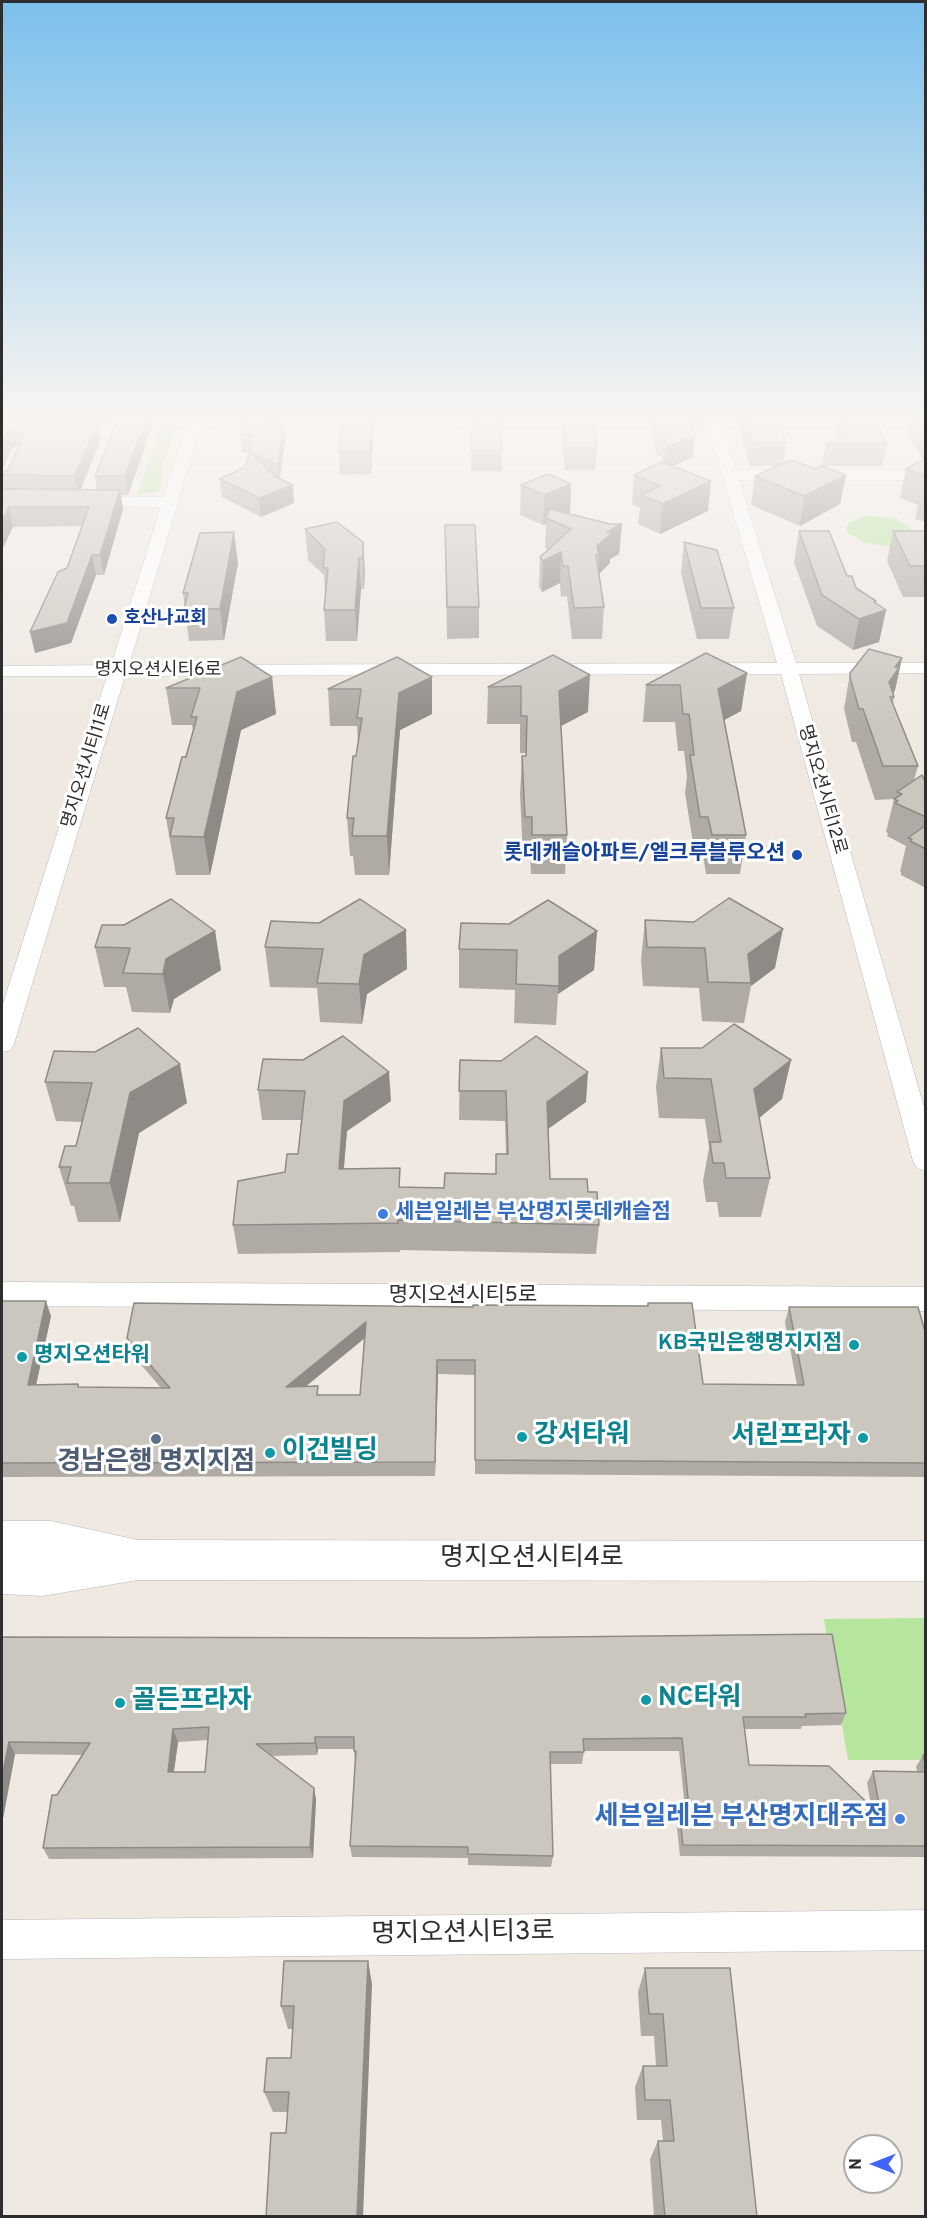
<!DOCTYPE html>
<html>
<head>
<meta charset="utf-8">
<style>
  body { margin:0 }
  #map { position:relative; width:927px; height:2218px; overflow:hidden; background:#efe9e1; font-family:Overpass,sans-serif }
  canvas { display:block }
  .frame { position:absolute; inset:0; border:3px solid #2e2e2e; pointer-events:none }
  .north { position:absolute; left:843px; top:2134px; width:60px; height:60px; box-sizing:border-box; background:#fff; border:2px solid #ababab; border-radius:50%; rotate:270deg; font-size:16px; font-weight:700; line-height:24px; text-align:center; color:#2e2e2e }
  .north::after { content:''; display:block; margin:auto; width:21px; height:27px; background:#4264fb; clip-path:polygon(50% 0,100% 100%,50% 72%,0 100%) }
</style>
</head>
<body>
<div id="map">
<canvas width="927" height="2218"></canvas>
<div class="frame"></div>
<div class="north">N</div>
</div>
<script>
const ctx = document.querySelector('canvas').getContext('2d');
ctx.lineJoin = 'round';
function fill(path, color) {
  ctx.fillStyle = color;
  ctx.fill(path, 'evenodd');
}
function poly(rows) {
  const path = new Path2D();
  for (const r of rows) {
    path.moveTo(r[0], r[1]);
    for (let i = 2; i < r.length; i += 2) path.lineTo(r[i], r[i + 1]);
  }
  return path;
}
function strokePath(path, color, width, dash) {
  ctx.strokeStyle = color;
  ctx.lineWidth = width;
  ctx.lineCap = dash ? 'butt' : 'round';
  ctx.setLineDash(dash || []);
  ctx.stroke(path);
}
function drawText(font, color, halo, rows, align = 'center') {
  ctx.font = font + ' Overpass,"Noto Sans KR",sans-serif';
  ctx.lineWidth = 6;
  ctx.setLineDash([]);
  ctx.textBaseline = 'middle';
  ctx.strokeStyle = halo;
  ctx.fillStyle = color;
  for (const [text, x, y, turn = 0] of rows) {
    ctx.save();
    ctx.translate(x, y);
    ctx.rotate((+turn || 0) * Math.PI / 180);
    ctx.textAlign = isNaN(turn) ? turn : align;
    if (halo) ctx.strokeText(text, 0, 0);
    ctx.fillText(text, 0, 0);
    ctx.restore();
  }
}
fill(poly([
  [219,419,451,419,451,429,216,430]
]), '#f0e6d1');
fill(poly([
  [159,429,175,429,163,464,162,481,158,491,137,495],
  [874,516,897,519,915,532,895,546,885,546,864,542,848,533,846,528,849,523,864,516],
  [925,1618,925,1760,848,1760,824,1619]
]), '#b6e59e');
const minor = poly([
  [189,419,203,419,129,665,777,663,706,419,720,419,736,470,926,470,926,480,739,480,796,663,926,663,926,673,799,674,926,1114,926,1171,917,1168,913,1161,781,674,125,676,14,1044,11,1050,2,1052,2,1007,107,676,2,676,2,666,111,665,161,507,89,506,81,501,89,496,164,497,189,419],
  [2,428,113,429,120,433,113,437,2,436,2,428],
  [2,1282,926,1287,926,1311,2,1306,2,1282],
  [926,1910,926,1950,2,1959,2,1920,926,1910]
]);
const secondary = poly([
  [2,1521,51,1521,138,1540,926,1541,926,1581,138,1580,42,1596,2,1594,2,1521]
]);
strokePath(minor, '#b4b7c1', 1);
strokePath(secondary, '#b4b7c1', 1);
fill(minor, '#fff');
fill(secondary, '#fff');
fill(poly([
  [2,419,110,419,106,427,99,427,101,439,81,490,97,490,95,476,118,419,159,419,158,422,154,422,128,495,121,495,123,509,104,575,96,575,71,643,35,653,82,526,13,527,2,485,2,473,8,470,20,444,12,448,2,470],
  [232,419,274,419,273,423,285,440,280,479,294,503,261,517,222,497,220,479,245,467,249,452,242,453,240,435,243,422,232,422],
  [472,419,501,425,502,471,471,471],
  [563,419,597,448,595,470,565,470,562,439],
  [648,419,706,419,705,425,693,426,693,457,672,466,708,511,660,534,638,524,640,508,632,504,634,475,663,463,662,456,657,456],
  [737,419,778,419,786,443,783,464,846,475,840,504,800,526,751,505,755,476,778,466,750,466],
  [837,419,875,419,887,444,882,466,822,466,826,444,837,439,835,434],
  [901,419,926,419,926,522,915,519,918,505,900,498,906,469,923,460,907,432,909,423],
  [373,440,371,474,340,475,339,452],
  [571,484,570,513,568,514,610,524,622,524,619,554,610,559,610,563,599,573,604,607,602,639,572,639,567,596,561,597,560,583,542,592,539,587,540,557,548,550,545,548,546,524,543,525,520,515,521,485],
  [445,525,479,607,479,638,447,639],
  [305,529,363,542,365,573,364,589,361,589,357,641,326,641,324,610,325,596,324,575,308,560],
  [799,531,847,576,856,588,876,601,875,603,886,610,879,642,853,650,817,626,794,562],
  [893,531,926,534,926,597,903,597,887,561],
  [684,542,734,608,729,639,697,639,681,573],
  [238,563,224,640,189,641,183,593],
  [553,655,588,712,561,726,567,835,565,874,531,874,530,856,523,856,520,794,522,756,526,756,526,753,520,753,520,724,487,724,488,687],
  [902,658,895,690,893,693,894,697,893,704,918,766,914,780,926,784,926,888,901,875,901,872,900,872,906,846,887,836,888,833,886,832,894,799,875,800,856,742,852,742,844,709,850,673],
  [747,673,741,711,724,720,746,835,740,874,706,874,703,855,695,855,685,793,687,777,684,751,678,751,675,722,643,722,646,685],
  [272,677,276,714,241,730,210,875,176,875,166,818,193,731,192,725,172,725,166,688],
  [432,677,432,714,400,730,389,875,355,875,353,856,350,856,347,818,358,745,357,726,330,726,328,689],
  [645,920,775,968,751,986,744,1023,702,1021,699,988,643,986,641,960],
  [271,921,407,969,367,994,362,1024,320,1022,317,988,270,987,265,947],
  [215,931,221,970,174,999,170,1013,132,1012,126,987,104,987,95,947],
  [597,931,594,970,558,994,556,1025,514,1023,515,990,459,988,459,949],
  [661,1048,791,1060,782,1099,759,1118,770,1178,761,1217,719,1217,717,1202,706,1202,703,1181,709,1148,705,1119,659,1118,656,1087],
  [54,1051,187,1103,139,1133,120,1222,78,1222,74,1206,71,1206,59,1167,76,1146,82,1122,56,1121,45,1082],
  [263,1059,391,1101,347,1131,344,1168,401,1187,444,1188,496,1174,496,1154,506,1154,505,1121,459,1120,460,1060,586,1102,548,1129,550,1179,588,1192,599,1225,596,1254,400,1250,400,1252,238,1254,233,1225,285,1172,298,1154,301,1120,262,1120,258,1090],
  [2,1301,51,1316,36,1385,78,1384,79,1387,161,1388,131,1353,127,1338,473,1307,647,1306,648,1303,703,1384,797,1385,785,1322,789,1307,926,1335,926,1477,475,1474,475,1375,438,1374,435,1476,2,1477],
  [364,1339,360,1395,319,1395,306,1386],
  [2,1637,846,1713,841,1725,802,1726,801,1729,744,1729,749,1765,871,1806,867,1783,873,1771,917,1771,916,1767,923,1755,926,1755,926,1857,680,1856,676,1819,679,1808,685,1808,679,1751,584,1751,582,1764,550,1764,553,1856,551,1867,468,1865,468,1858,352,1857,350,1846,355,1763,354,1749,318,1749,317,1755,271,1756,316,1799,313,1858,49,1859,43,1848,57,1795,83,1755,15,1754,2,1824],
  [208,1740,205,1772,174,1772,178,1742],
  [368,1961,372,1985,288,2112,273,2112,264,2092,291,2058,293,2029,288,2029,281,2006],
  [645,1968,757,2217,654,2217,650,2159,658,2141,663,2141,661,2120,637,2120,635,2087,643,2066,656,2066,654,2036,641,2036,638,1992]
]), '#afaba4');
fill(poly([
  [105,419,110,419,106,427],
  [146,419,153,419,154,422,128,495,125,476],
  [268,419,274,419,269,440,267,423],
  [372,419,373,440,371,474,370,452],
  [483,419,509,419,481,439],
  [98,421,101,439,78,495,75,476],
  [283,423,285,440,279,483,278,465],
  [18,425,22,443,12,448,2,470,2,443,8,430],
  [695,435,693,457,664,470,667,447],
  [846,475,840,504,800,526,804,496],
  [711,481,708,511,660,534,663,504],
  [571,484,570,513,552,521,546,518,546,524,543,525,544,495],
  [293,485,294,503,261,517,259,498],
  [120,490,123,509,104,575,100,555],
  [9,507,13,527,2,550,2,521],
  [622,524,619,554,610,559,610,563,598,575,599,555,597,546,607,532],
  [234,532,238,563,224,640,220,609],
  [363,542,365,573,364,589,363,558],
  [561,552,560,583,542,592,543,561],
  [92,555,96,575,71,643,35,653,30,632],
  [359,558,361,589,357,641,355,610],
  [876,601,873,614,886,610,879,642,853,650,859,619,874,602],
  [902,658,895,690,892,697,889,682,895,667],
  [747,673,741,711,713,726,718,689],
  [590,675,588,712,557,728,559,691],
  [272,677,276,714,241,730,210,875,204,837,237,692],
  [432,677,432,714,400,730,389,875,387,836,399,693],
  [783,929,775,968,751,986,748,954],
  [406,930,407,969,367,994,362,1024,359,984,364,955],
  [215,931,221,970,174,999,170,1013,163,974,166,959],
  [597,931,594,970,558,994,559,956],
  [791,1060,782,1099,746,1129,754,1089],
  [180,1064,187,1103,139,1133,120,1222,110,1183,130,1093],
  [389,1072,391,1101,347,1131,341,1198,339,1169,344,1101],
  [588,1072,586,1102,545,1131,547,1102],
  [46,1301,51,1316,33,1399,28,1385],
  [366,1322,367,1336,288,1401,286,1387],
  [437,1360,438,1374,435,1476,435,1462],
  [173,1729,178,1742,172,1784,168,1772],
  [315,1737,318,1749,317,1755,315,1743],
  [9,1742,15,1754,2,1824,2,1777],
  [314,1788,316,1799,313,1858,310,1847],
  [368,1961,372,1985,363,2217,357,2217]
]), '#8e8b86');
const building = poly([
  [118,419,146,419,125,476,95,476,118,419],
  [243,419,268,419,267,423,283,423,278,465,250,452,276,477,293,485,259,498,220,479,245,467,250,451,252,435,240,435,243,419],
  [342,419,372,419,370,452,339,452,342,419],
  [472,419,501,420,502,451,471,451,472,419],
  [563,419,594,419,597,448,566,448,563,419],
  [656,419,691,419,695,435,667,447,664,434,659,434,656,419],
  [746,419,778,419,786,443,753,443,746,419],
  [842,419,875,419,887,444,826,444,848,433,842,419],
  [917,419,926,419,926,434,917,419],
  [2,420,98,421,75,476,2,475,2,473,8,470,26,431,18,425,8,430,2,443,2,420],
  [926,458,926,476,906,469,926,458],
  [791,460,816,469,822,466,846,475,804,496,755,476,791,460],
  [662,462,711,481,663,504,641,495,660,486,634,475,662,462],
  [548,474,571,484,544,495,521,485,548,474],
  [2,489,120,490,100,555,92,555,67,623,30,632,58,572,67,568,89,507,9,507,2,521,2,489],
  [550,509,610,524,622,524,607,532,612,533,597,546,599,555,596,555,604,607,574,608,568,566,563,566,561,552,543,561,540,557,571,529,546,518,550,509],
  [337,522,363,542,363,558,359,558,355,610,324,610,328,568,323,568,325,549,305,529,337,522],
  [445,525,475,525,479,607,447,607,445,525],
  [799,531,829,531,847,576,852,576,856,588,876,601,874,602,886,610,859,619,822,595,799,531],
  [893,531,924,531,926,534,926,566,910,566,893,531],
  [234,532,220,609,184,609,188,593,183,593,200,533,234,532],
  [684,542,717,550,734,608,701,608,684,542],
  [869,649,902,658,895,667,899,668,889,682,894,697,890,697,918,766,883,766,863,709,859,709,850,677,850,673,869,649],
  [706,653,747,673,718,689,746,835,712,835,708,817,700,817,690,755,694,755,689,714,683,714,680,685,646,685,706,653],
  [553,655,590,675,559,691,567,835,532,835,532,817,525,817,522,756,526,756,527,716,521,716,521,686,488,687,553,655],
  [241,657,272,677,237,692,204,837,170,836,174,818,166,818,182,757,186,757,197,717,191,717,200,688,166,688,241,657],
  [397,657,432,677,399,693,387,836,352,836,354,818,347,818,353,756,356,756,362,718,357,718,361,689,328,689,397,657],
  [922,775,926,784,926,817,895,803,898,801,894,799,902,794,897,792,922,775],
  [926,825,926,849,910,841,912,839,908,838,926,825],
  [729,898,783,929,748,954,751,983,708,982,705,948,647,947,645,920,694,922,729,898],
  [171,899,215,931,166,959,163,974,123,973,130,948,95,947,102,925,124,925,171,899],
  [360,899,406,930,364,955,359,984,317,983,323,949,265,947,271,921,319,923,360,899],
  [548,900,597,931,559,956,559,986,516,984,517,950,459,949,461,923,509,924,548,900],
  [734,1024,791,1060,754,1089,770,1178,726,1178,724,1163,713,1163,710,1142,721,1142,711,1079,664,1078,661,1048,702,1048,734,1024],
  [138,1028,180,1064,130,1093,110,1183,67,1183,71,1167,59,1167,65,1146,76,1146,92,1083,45,1082,54,1051,95,1052,138,1028],
  [343,1036,389,1072,344,1101,339,1169,400,1168,399,1187,444,1188,445,1173,496,1174,496,1154,508,1154,506,1091,459,1091,460,1060,501,1061,536,1036,588,1072,547,1102,550,1179,587,1179,588,1192,597,1192,599,1225,398,1220,398,1223,233,1225,238,1181,285,1172,287,1154,298,1154,305,1091,258,1090,263,1059,303,1060,343,1036],
  [2,1301,46,1301,28,1385,78,1384,78,1387,170,1388,127,1338,134,1303,473,1307,473,1305,648,1306,648,1303,692,1303,703,1384,804,1385,789,1307,918,1307,926,1335,926,1463,475,1460,475,1360,437,1360,435,1462,2,1463,2,1301],
  [366,1322,360,1395,317,1395,318,1386,286,1387,366,1322],
  [832,1634,846,1713,805,1714,806,1717,743,1717,749,1765,829,1766,881,1816,873,1771,926,1772,926,1846,683,1845,679,1808,689,1808,682,1738,583,1739,584,1752,550,1752,553,1856,468,1854,468,1847,350,1846,356,1751,354,1751,354,1737,315,1737,315,1743,256,1744,314,1788,310,1847,43,1848,52,1795,57,1795,90,1743,9,1742,2,1777,2,1637,467,1638,832,1634],
  [209,1727,205,1772,168,1772,173,1729,209,1727],
  [923,1755,926,1755,926,1768,923,1755],
  [284,1961,368,1961,357,2217,266,2217,271,2133,286,2133,289,2092,264,2092,267,2058,291,2058,294,2006,281,2006,284,1961],
  [645,1968,730,1968,757,2217,665,2217,658,2141,674,2141,670,2100,645,2100,643,2066,667,2066,663,2014,649,2014,645,1968]
]);
fill(building, '#cbc7bf');
strokePath(building, '#8e8b86', 1.5);
const sky = ctx.createLinearGradient(0, 0, 0, 730);
sky.addColorStop(0, '#7abfeb');
sky.addColorStop(0.57, '#f8f5f2');
sky.addColorStop(1, '#f8f5f200');
ctx.fillStyle = sky;
ctx.fillRect(0, 0, 927, 730);
for (const [x, y, r, color] of [
  [112,619,6,"#1a4fb4"],
  [797,855,6,"#1a4fb4"],
  [383,1214,6,"#3f7fe0"],
  [854,1345,6,"#0f9aa8"],
  [22,1357,6,"#0f9aa8"],
  [522,1437,6,"#0f9aa8"],
  [863,1438,6,"#0f9aa8"],
  [156,1439,6,"#5c6f8a"],
  [270,1453,6,"#0f9aa8"],
  [646,1700,6,"#0f9aa8"],
  [120,1703,6,"#0f9aa8"],
  [900,1819,6,"#3f7fe0"]
]) {
  const dot = new Path2D();
  dot.arc(x, y, r, 0, 2 * Math.PI);
  ctx.fillStyle = color;
  ctx.fill(dot);
  strokePath(dot, '#fff', 2);
}
drawText('bold 18px', '#164399', '#fff', [
  ["호산나교회",124,619]
], 'left');
drawText('18px', '#2e2e2e', '#fff', [
  ["명지오션시티6로",158,671],
  ["명지오션시티11로",88,766,-73],
  ["명지오션시티12로",821,790,74]
]);
drawText('bold 21px', '#164399', '#fff', [
  ["롯데캐슬아파트/엘크루블루오션",785,855]
], 'right');
drawText('bold 21px', '#366cbe', '#fff', [
  ["세븐일레븐 부산명지롯데캐슬점",395,1214]
], 'left');
drawText('21px', '#2e2e2e', '#fff', [
  ["명지오션시티5로",463,1297]
]);
drawText('bold 21px', '#0d838f', '#fff', [
  ["KB국민은행명지지점",842,1345],
  ["명지오션타워",34,1357,"left"]
], 'right');
drawText('bold 26px', '#0d838f', '#fff', [
  ["강서타워",534,1437],
  ["서린프라자",851,1438,"right"],
  ["이건빌딩",282,1453],
  ["NC타워",658,1700],
  ["골든프라자",132,1703]
], 'left');
drawText('bold 26px', '#4e5e75', '#fff', [
  ["경남은행 명지지점",156,1464]
]);
drawText('26px', '#2e2e2e', '#fff', [
  ["명지오션시티4로",532,1560],
  ["명지오션시티3로",463,1935,-1]
]);
drawText('bold 26px', '#366cbe', '#fff', [
  ["세븐일레븐 부산명지대주점",888,1819]
], 'right');
</script>
</body>
</html>
